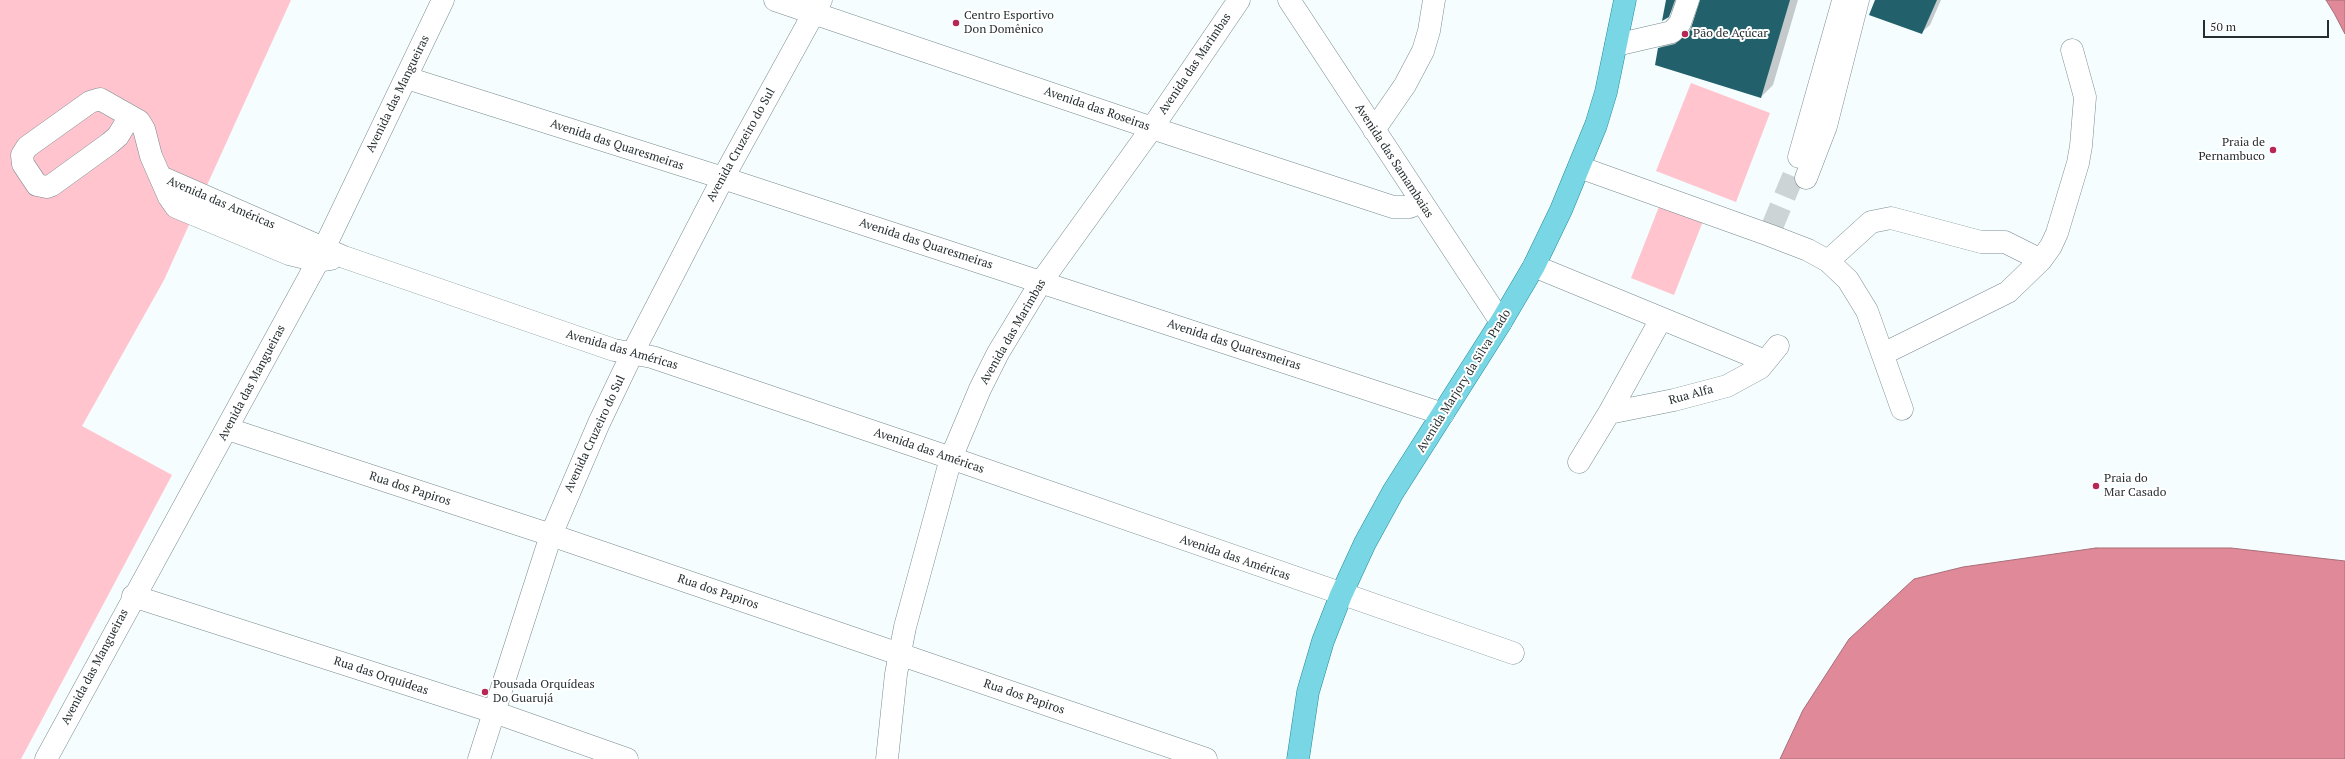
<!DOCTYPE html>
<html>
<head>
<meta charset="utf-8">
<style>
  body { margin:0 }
  #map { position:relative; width:2345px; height:759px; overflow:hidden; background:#f5fdfe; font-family:"PT Serif",serif }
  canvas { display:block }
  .scale { position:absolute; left:2203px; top:20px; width:126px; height:18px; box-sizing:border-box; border:2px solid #262e2f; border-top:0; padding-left:5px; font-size:12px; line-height:14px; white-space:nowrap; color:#262e2f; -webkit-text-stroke:3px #fff; paint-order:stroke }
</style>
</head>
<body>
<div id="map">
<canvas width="2345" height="759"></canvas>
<div class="scale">50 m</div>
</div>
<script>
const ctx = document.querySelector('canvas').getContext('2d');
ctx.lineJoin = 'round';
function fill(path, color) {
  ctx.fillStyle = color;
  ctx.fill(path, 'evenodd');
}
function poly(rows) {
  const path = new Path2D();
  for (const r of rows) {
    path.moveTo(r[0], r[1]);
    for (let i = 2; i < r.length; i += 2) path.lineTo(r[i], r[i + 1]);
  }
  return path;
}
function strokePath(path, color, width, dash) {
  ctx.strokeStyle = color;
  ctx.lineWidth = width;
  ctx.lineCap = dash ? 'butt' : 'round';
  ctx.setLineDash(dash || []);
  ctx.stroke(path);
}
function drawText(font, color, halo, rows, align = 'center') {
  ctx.font = font + ' "PT Serif",serif';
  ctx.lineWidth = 4;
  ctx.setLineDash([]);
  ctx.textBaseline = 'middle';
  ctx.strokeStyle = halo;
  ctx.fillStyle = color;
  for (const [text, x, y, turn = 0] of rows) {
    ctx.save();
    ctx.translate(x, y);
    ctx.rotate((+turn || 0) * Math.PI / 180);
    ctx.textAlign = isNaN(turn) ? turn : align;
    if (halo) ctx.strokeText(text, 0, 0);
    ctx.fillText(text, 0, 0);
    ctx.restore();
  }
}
fill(poly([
  [0,0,291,0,164,280,82,426,172,475,21,759,0,759],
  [1691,83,1770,113,1736,202,1656,171],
  [1662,199,1705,216,1674,295,1631,278]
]), '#ffc4cd');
const water = poly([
  [2326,0,2345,0,2345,34,2334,13,2326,0],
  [2096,548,2231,548,2345,561,2345,759,1780,759,1803,710,1849,639,1914,579,1963,567,2096,548]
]);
fill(water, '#e08999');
strokePath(water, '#a86e79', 1);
fill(poly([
  [1667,0,1682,0,1668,16],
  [1701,0,1798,0,1773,85,1761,97,1659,49,1671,36,1691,30],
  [1876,0,1941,0,1930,25,1921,33]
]), '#0003');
fill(poly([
  [1666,0,1675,0,1669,17,1662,21],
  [1700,0,1790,0,1761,98,1655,65,1658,48,1675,44,1690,31],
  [1875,0,1937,0,1922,34,1869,15]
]), '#22616b');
strokePath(poly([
  [1772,227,1794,174]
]), '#ccd4d5', 22, [22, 11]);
const minor = poly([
  [775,0,1152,128,1393,207,1410,207,1420,202],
  [1289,0,1501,322],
  [1616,45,1672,32,1680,23,1688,0],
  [407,78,723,178,1443,414],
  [130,116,118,136,110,143,52,185,47,187,37,185,23,164,22,155,27,147,90,102,100,99,139,121,144,129,151,156,169,197,176,207,289,254,318,261,331,259],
  [1374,130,1405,85,1423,51,1429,31,1434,0],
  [1799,157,1843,1],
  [1579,167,1769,235,1808,250,1828,261,1848,280,1867,311,1902,409],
  [161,177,344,257,614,350,652,357,951,458,1513,653],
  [1806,178,1826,126,1858,0],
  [1828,261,1871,222,1891,218,1981,242,2005,242,2041,260],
  [1534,266,1765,361],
  [1883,354,2008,292,2041,260,2051,246,2057,233,2078,163,2081,146,2085,97,2072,50],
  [1609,413,1674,400,1727,386,1760,368,1778,346],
  [228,429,551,535,1206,759],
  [1579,462,1609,413,1661,319],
  [133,596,494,712,627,759],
  [46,759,318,261,443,0],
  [479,759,551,535,599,423,632,354,723,178,821,0],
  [887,759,896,674,905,627,951,458,980,389,998,353,1041,282,1152,128,1239,0]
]);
const major = poly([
  [1298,759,1308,692,1323,641,1341,595,1365,543,1393,492,1501,322,1534,266,1561,210,1596,125,1606,92,1625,0]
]);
strokePath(minor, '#798b8f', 23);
strokePath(major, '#228b9a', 23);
strokePath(minor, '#fff', 22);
strokePath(major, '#79d7e5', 22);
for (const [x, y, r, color] of [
  [956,23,4,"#b62755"],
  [1685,34,4,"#b62755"],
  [2273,150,4,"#b62755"],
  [2096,486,4,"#b62755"],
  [485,692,4,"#b62755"]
]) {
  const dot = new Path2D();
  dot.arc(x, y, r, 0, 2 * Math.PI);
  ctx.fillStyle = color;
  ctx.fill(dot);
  strokePath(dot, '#fff', 1.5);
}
drawText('12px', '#262e2f', '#fff', [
  ["Centro Esportivo",964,16],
  ["Don Domênico",964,30],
  ["Pão de Açúcar",1693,34],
  ["Praia de",2265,143,"right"],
  ["Pernambuco",2265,157,"right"],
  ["Praia do",2104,479],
  ["Mar Casado",2104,493],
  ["Pousada Orquídeas",493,685],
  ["Do Guarujá",493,699]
], 'left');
drawText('12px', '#262e2f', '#fff', [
  ["Avenida das Marimbas",1195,64,-56],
  ["Avenida das Mangueiras",398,94,-64],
  ["Avenida das Roseiras",1097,109,19],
  ["Avenida das Quaresmeiras",617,145,18],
  ["Avenida Cruzeiro do Sul",741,145,-61],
  ["Avenida das Samambaias",1394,161,57],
  ["Avenida das Américas",221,203,23],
  ["Avenida das Quaresmeiras",926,244,18],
  ["Avenida das Marimbas",1013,332,-60],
  ["Avenida das Quaresmeiras",1234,345,18],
  ["Avenida das Américas",622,350,16],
  ["Avenida Marjory da Silva Prado",1464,381,-58],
  ["Avenida das Mangueiras",252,383,-62],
  ["Rua Alfa",1691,395,-15],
  ["Avenida Cruzeiro do Sul",595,434,-65],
  ["Avenida das Américas",929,451,19],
  ["Rua dos Papiros",410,489,18],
  ["Avenida das Américas",1235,558,19],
  ["Rua dos Papiros",718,592,19],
  ["Avenida das Mangueiras",95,667,-62],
  ["Rua das Orquideas",381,676,18],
  ["Rua dos Papiros",1024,697,19]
]);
</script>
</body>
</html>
